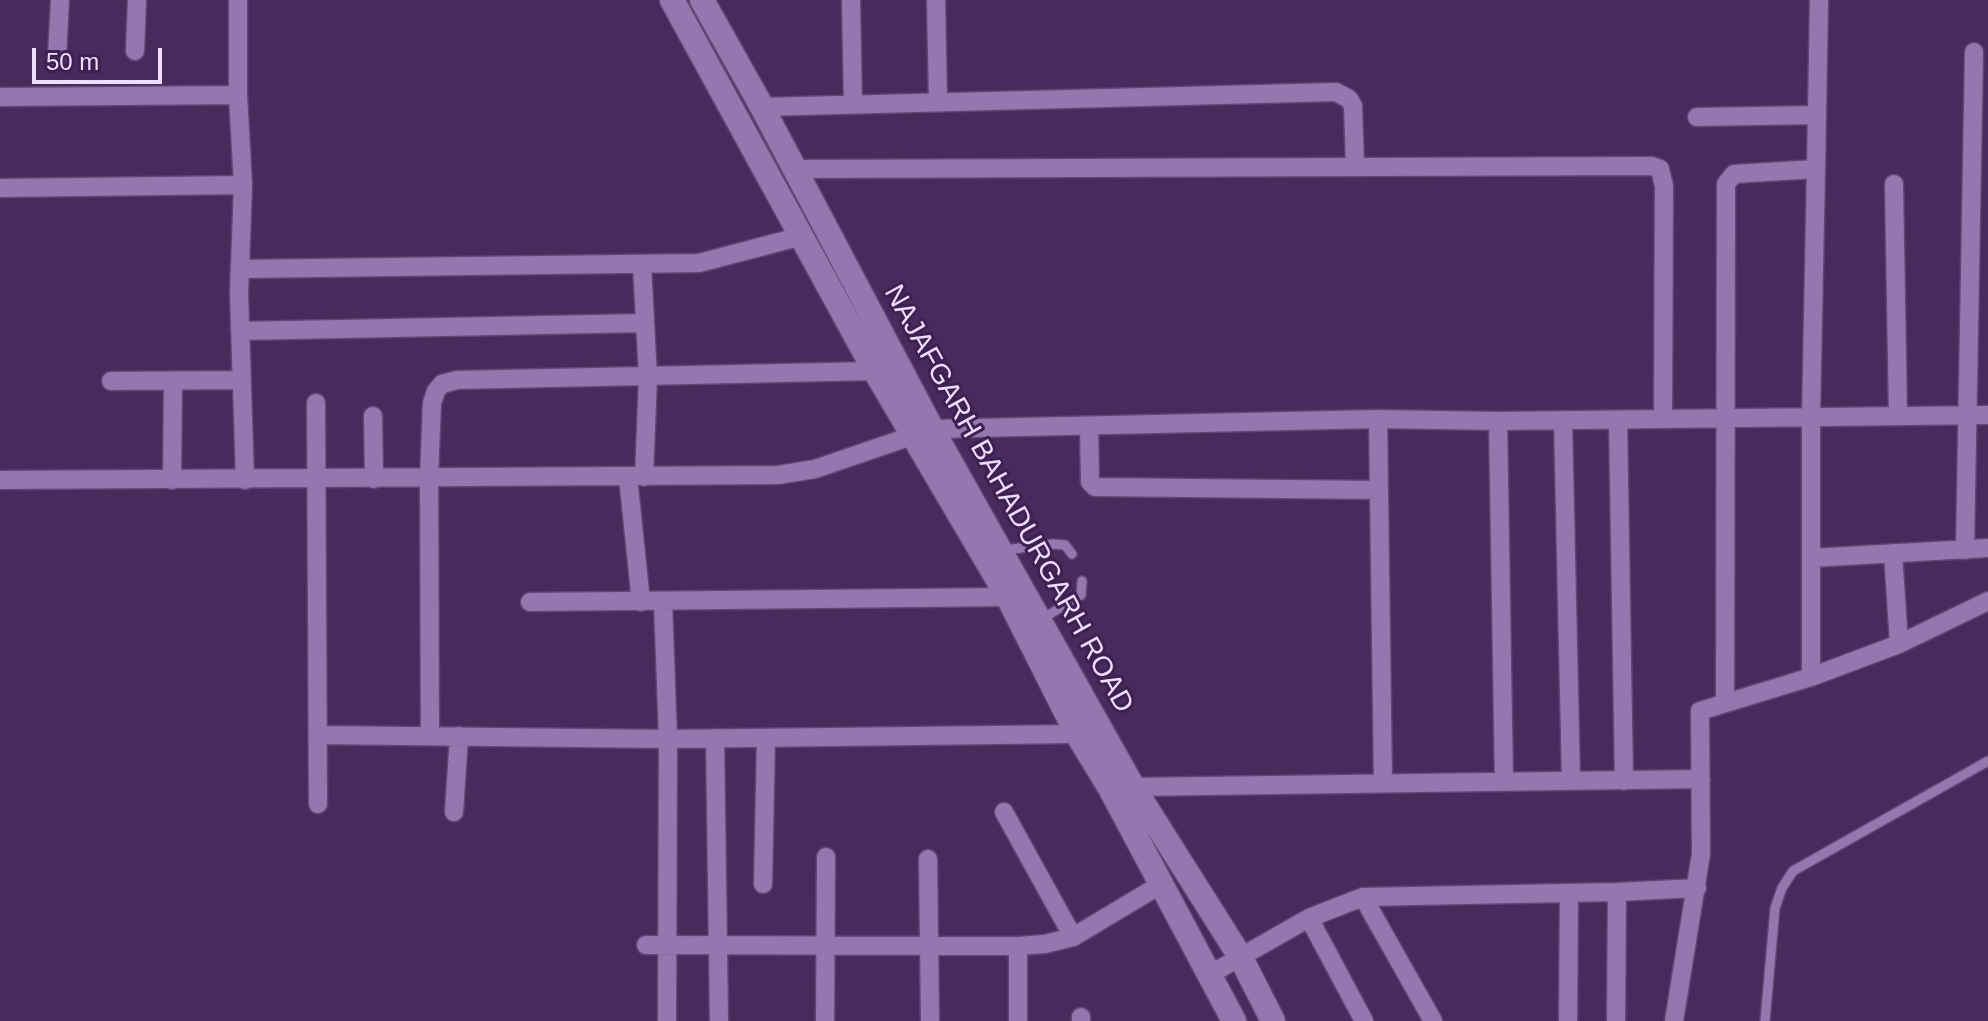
<!DOCTYPE html>
<html>
<head>
<meta charset="utf-8">
<style>
  body { margin:0 }
  #map { position:relative; width:1988px; height:1021px; overflow:hidden; background:#482b5d; font-family:Helvetica,sans-serif }
  canvas { display:block }
  .scale { position:absolute; left:32px; top:48px; width:130px; height:36px; box-sizing:border-box; border:4px solid #eeddfc; border-top:0; padding-left:10px; font-size:24px; line-height:28px; white-space:nowrap; color:#eeddfc; -webkit-text-stroke:6px #3e2052; paint-order:stroke }
</style>
</head>
<body>
<div id="map">
<canvas width="1988" height="1021"></canvas>
<div class="scale">50 m</div>
</div>
<script>
const ctx = document.querySelector('canvas').getContext('2d');
ctx.lineJoin = 'round';
function poly(rows) {
  const path = new Path2D();
  for (const r of rows) {
    path.moveTo(r[0], r[1]);
    for (let i = 2; i < r.length; i += 2) path.lineTo(r[i], r[i + 1]);
  }
  return path;
}
function strokePath(path, color, width, dash) {
  ctx.strokeStyle = color;
  ctx.lineWidth = width;
  ctx.lineCap = dash ? 'butt' : 'round';
  ctx.setLineDash(dash || []);
  ctx.stroke(path);
}
function drawText(font, color, halo, rows, align = 'center') {
  ctx.font = font + ' Helvetica,sans-serif';
  ctx.lineWidth = 6;
  ctx.setLineDash([]);
  ctx.textBaseline = 'middle';
  ctx.strokeStyle = halo;
  ctx.fillStyle = color;
  for (const [text, x, y, turn = 0] of rows) {
    ctx.save();
    ctx.translate(x, y);
    ctx.rotate((+turn || 0) * Math.PI / 180);
    ctx.textAlign = isNaN(turn) ? turn : align;
    if (halo) ctx.strokeText(text, 0, 0);
    ctx.fillText(text, 0, 0);
    ctx.restore();
  }
}
const service = poly([
  [1004,550,1053,544,1065,545,1072,554],
  [1042,619,1081,595,1082,581],
  [1765,1021,1775,908,1782,888,1793,871,1988,761]
]);
const minor = poly([
  [238,0,238,95,243,185,239,293,245,480],
  [851,0,853,105],
  [936,0,938,102],
  [135,51,137,0],
  [57,57,60,0],
  [0,97,238,95],
  [762,107,1336,92,1349,99,1353,106,1355,166],
  [1697,117,1817,115],
  [793,169,1652,166,1660,169,1664,186,1663,419],
  [1894,184,1898,416],
  [0,188,243,185],
  [642,265,648,377,644,477],
  [240,269,699,263,802,236],
  [240,331,645,323],
  [111,381,242,380],
  [316,403,318,804],
  [373,416,374,479],
  [1378,419,1383,783],
  [1563,420,1571,781],
  [1618,420,1624,781],
  [1498,421,1504,782],
  [1089,426,1090,482,1095,487,1378,490],
  [628,477,641,602],
  [0,480,778,475,815,469,932,429,1378,419,1498,421,1988,415],
  [172,480,173,381],
  [1965,550,1974,52],
  [1893,553,1899,644],
  [1811,558,1988,548],
  [530,602,1008,597],
  [663,602,668,739,667,1021],
  [1811,677,1811,417,1816,169],
  [1725,702,1726,184,1734,174,1816,169,1819,0],
  [318,735,668,739,1077,734],
  [430,736,429,479,432,403,436,391,442,384,457,380,875,371],
  [715,738,719,1021],
  [1133,787,1701,779],
  [454,812,459,736],
  [1004,812,1073,937],
  [928,859,930,1021],
  [763,884,766,738],
  [1363,897,1433,1021],
  [1309,918,1364,1021],
  [646,945,1018,946,1045,944,1073,937,1160,885],
  [1018,946,1018,1021],
  [1209,975,1309,918,1363,897,1617,892,1697,888],
  [825,1021,826,857],
  [1081,1021,1081,1017],
  [1568,1021,1569,893],
  [1616,1021,1617,892],
  [1674,1021,1701,854,1700,711,1811,677,1899,644,1988,601]
]);
const secondary = poly([
  [672,0,875,371,1008,597,1077,734,1110,788,1234,1021],
  [702,0,762,107,932,429,1133,787,1241,958,1273,1021]
]);
strokePath(service, '#604672', 12);
strokePath(minor, '#604672', 21);
strokePath(secondary, '#604672', 27);
strokePath(service, '#9676ae', 9);
strokePath(minor, '#9676ae', 18);
strokePath(secondary, '#9676ae', 24);
drawText('28px', '#eeddfc', '#3e2052', [
  ["NAJAFGARH BAHADURGARH ROAD",1008,499,61]
]);
</script>
</body>
</html>
